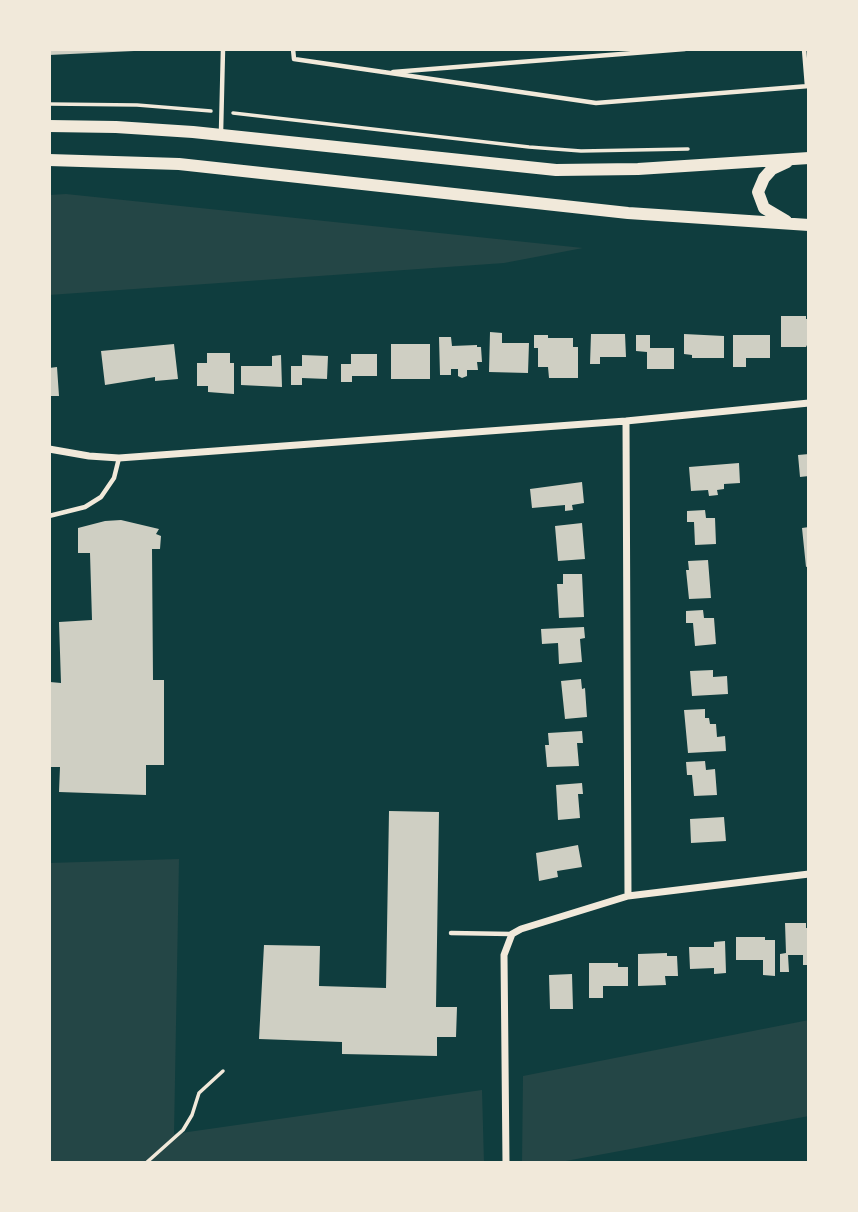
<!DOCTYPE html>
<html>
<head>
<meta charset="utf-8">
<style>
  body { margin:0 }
  #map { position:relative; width:858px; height:1212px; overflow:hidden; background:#0f3d3e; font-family:"Varela Round",sans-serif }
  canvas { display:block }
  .frame { position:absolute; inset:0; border:51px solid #f1e9da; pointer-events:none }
</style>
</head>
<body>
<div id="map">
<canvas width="858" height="1212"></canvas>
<div class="frame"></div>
</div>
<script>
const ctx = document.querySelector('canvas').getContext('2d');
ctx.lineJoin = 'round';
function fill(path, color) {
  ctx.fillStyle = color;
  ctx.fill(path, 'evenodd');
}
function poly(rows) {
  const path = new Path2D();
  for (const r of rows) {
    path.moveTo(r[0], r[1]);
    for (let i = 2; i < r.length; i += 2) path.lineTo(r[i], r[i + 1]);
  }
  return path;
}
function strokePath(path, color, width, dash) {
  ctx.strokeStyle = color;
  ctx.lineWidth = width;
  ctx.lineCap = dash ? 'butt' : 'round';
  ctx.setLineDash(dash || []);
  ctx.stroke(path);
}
fill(poly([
  [66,194,583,248,504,263,49,295,49,195],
  [179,859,174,1134,482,1090,484,1163,49,1163,49,863],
  [809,1020,809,1116,555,1163,522,1163,523,1076]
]), '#244646');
fill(poly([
  [49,49,134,49,134,51,49,55],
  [781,316,806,316,806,319,809,319,809,345,807,345,806,347,781,347],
  [490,332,502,333,502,343,529,343,528,373,489,372],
  [591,334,625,334,626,357,600,357,600,364,590,364],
  [684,334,724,336,724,358,692,358,692,355,684,354],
  [534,335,548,335,548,338,573,338,573,347,578,347,578,378,549,378,548,367,538,367,538,348,534,348],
  [636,335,650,335,650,348,674,348,674,369,647,369,647,352,636,351],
  [733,335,770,335,770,358,746,358,746,367,733,367],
  [439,337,451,337,452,346,477,345,477,347,481,347,482,362,477,362,478,370,467,370,467,376,462,378,458,376,458,369,451,369,451,375,440,375],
  [174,344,178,379,155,381,155,377,105,385,101,351],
  [391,344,430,344,430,379,391,379],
  [207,353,230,353,230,363,234,363,234,394,208,392,208,386,197,386,197,363,207,363],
  [351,354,377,354,377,376,352,376,352,382,341,382,341,364,351,364],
  [281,355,282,387,241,385,241,366,272,366,272,356],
  [302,355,328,356,327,379,302,378,302,385,291,385,291,366,302,366],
  [57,367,59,396,49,396,49,368],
  [809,454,809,476,800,477,798,455],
  [739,463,740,483,724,484,724,489,717,490,718,495,709,496,708,490,691,491,689,467],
  [582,482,584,503,572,505,573,510,565,511,565,505,532,508,530,489],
  [705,510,706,518,715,518,716,544,695,545,694,522,687,522,687,511],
  [121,520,159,529,156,534,161,536,160,549,152,549,153,680,164,680,164,765,146,765,146,795,59,792,60,767,49,767,49,722,50,682,61,683,59,622,92,620,90,553,78,553,78,528,105,521],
  [582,523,585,559,558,561,555,526],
  [809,527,809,566,806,567,802,528],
  [708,560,711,598,689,599,686,570,689,570,688,561],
  [563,574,582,574,584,617,559,618,557,584,563,584],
  [703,610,704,618,714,618,716,644,695,646,693,623,686,623,686,611],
  [584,627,585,638,580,639,582,662,559,664,558,643,542,644,541,629],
  [713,670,713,677,727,676,728,694,692,696,690,671],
  [581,679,582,689,585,688,587,717,565,719,561,681],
  [705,709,705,718,709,718,710,724,716,724,717,737,725,736,726,751,688,753,684,710],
  [582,731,583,743,577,743,579,766,547,767,545,745,549,745,548,733],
  [705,761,706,770,715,769,717,795,694,796,692,775,687,775,686,762],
  [582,783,583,794,578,794,580,818,558,820,556,785],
  [389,811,439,812,436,1007,457,1007,456,1037,437,1037,437,1056,342,1054,342,1042,259,1039,264,945,320,946,319,986,386,988],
  [724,817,726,841,691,843,690,819],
  [578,845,582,867,557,871,558,877,539,881,536,853],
  [785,923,806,923,806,928,809,928,809,965,803,965,803,955,788,955,789,972,780,972,780,954,786,953],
  [736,937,765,937,765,940,775,940,775,976,763,975,763,960,736,960],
  [725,941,726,973,714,974,714,968,690,969,689,947,714,947,714,942],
  [667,953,667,956,677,956,678,976,665,976,666,985,638,986,638,954],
  [589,963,618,963,618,967,628,967,628,986,603,986,603,998,589,998],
  [572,974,573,1009,550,1009,549,975]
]), '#cfcfc3');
strokePath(poly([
  [49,104,137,105,211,111],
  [233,113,529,147,581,151,688,149],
  [146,1163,183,1130,192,1115,199,1093,223,1071]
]), '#f1e9da', 3.5);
strokePath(poly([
  [293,49,294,59,596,103,809,86],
  [804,49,807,86],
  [393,72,685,49],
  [221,132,223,49],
  [49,516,85,507,101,497,114,478,119,458],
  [451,933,511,934]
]), '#f1e9da', 4.5);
strokePath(poly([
  [626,421,628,896],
  [49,449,89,456,119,458,626,421,809,403],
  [506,1163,504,955,512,934,521,929,628,896,809,874]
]), '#f1e9da', 7);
strokePath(poly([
  [49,126,116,127,193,132,556,170,638,169,809,158],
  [49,160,179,164,628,213,809,225],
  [786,221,764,208,758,192,764,178,772,169,787,162]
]), '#f1e9da', 12);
</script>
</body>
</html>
